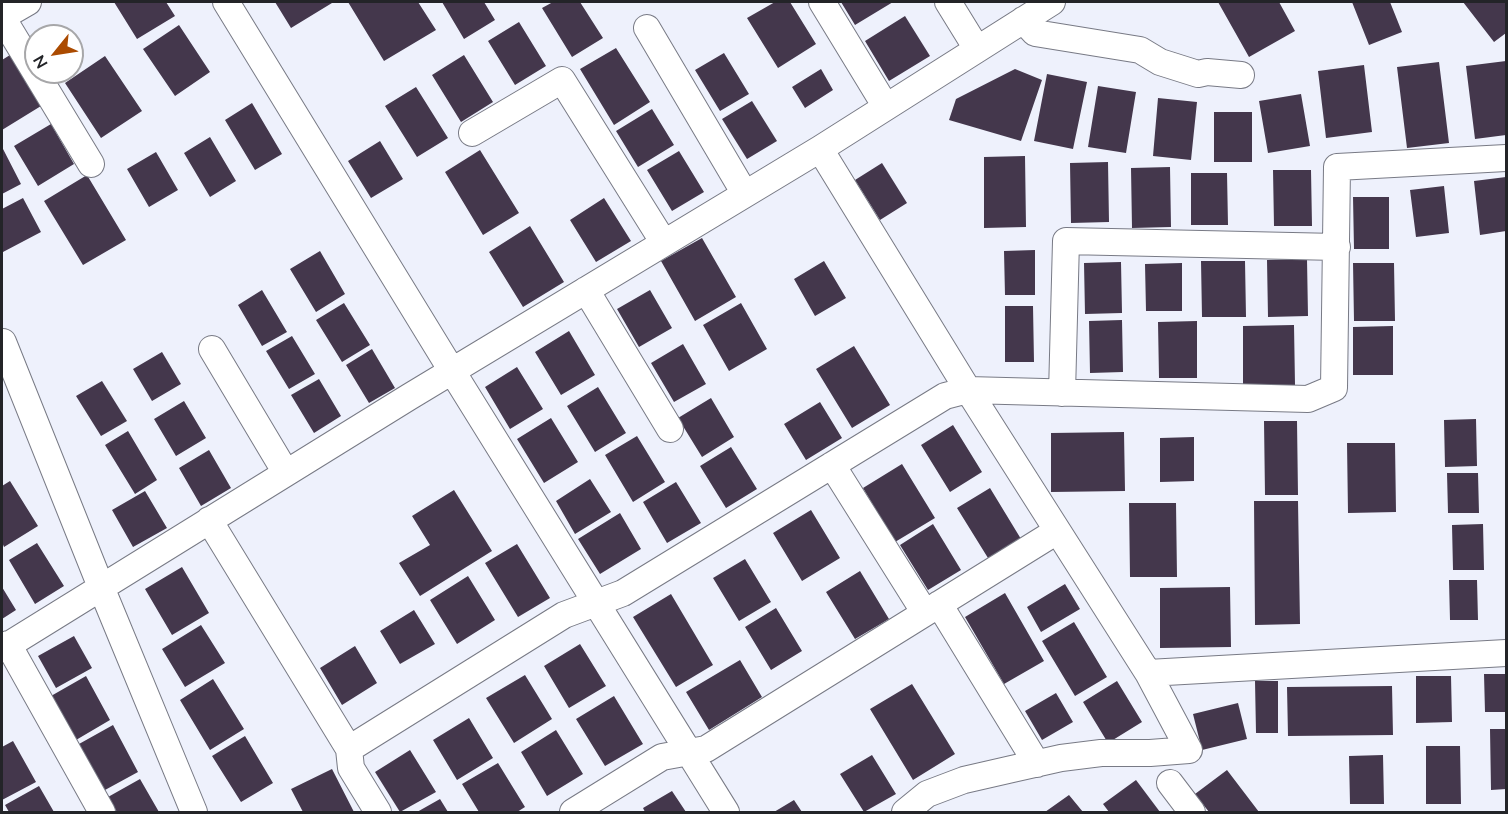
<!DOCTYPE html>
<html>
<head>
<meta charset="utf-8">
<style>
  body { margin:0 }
  #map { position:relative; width:1508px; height:814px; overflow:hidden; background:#eef1fc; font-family:Mulish,sans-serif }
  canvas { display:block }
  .frame { position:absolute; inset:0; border:3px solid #232428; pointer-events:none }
  .north { position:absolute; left:24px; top:24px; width:60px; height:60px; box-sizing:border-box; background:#fff; border:2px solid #a7a7a9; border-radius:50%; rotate:240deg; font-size:16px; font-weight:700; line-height:24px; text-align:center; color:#232428 }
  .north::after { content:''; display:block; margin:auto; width:21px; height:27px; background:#ab4b01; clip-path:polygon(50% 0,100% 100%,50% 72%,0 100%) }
</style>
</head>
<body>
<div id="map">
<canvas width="1508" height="814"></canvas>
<div class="frame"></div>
<div class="north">N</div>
</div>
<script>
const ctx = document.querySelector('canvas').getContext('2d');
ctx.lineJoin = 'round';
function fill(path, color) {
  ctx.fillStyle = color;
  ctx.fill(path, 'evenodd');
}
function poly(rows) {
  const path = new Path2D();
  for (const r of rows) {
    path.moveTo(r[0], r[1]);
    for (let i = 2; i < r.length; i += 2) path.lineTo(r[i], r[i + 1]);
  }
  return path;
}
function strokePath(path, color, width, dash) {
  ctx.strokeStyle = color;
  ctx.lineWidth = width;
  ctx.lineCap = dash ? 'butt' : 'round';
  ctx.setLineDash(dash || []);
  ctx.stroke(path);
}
fill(poly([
  [114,2,166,2,175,16,137,39],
  [275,2,331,2,332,3,291,28],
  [348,2,418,2,436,30,384,61],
  [442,2,484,2,495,20,464,39],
  [553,2,580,2,603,38,572,57,542,8],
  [775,2,790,2,816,44,778,68,747,18],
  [841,2,893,2,855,25],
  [1218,2,1279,2,1295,31,1249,57],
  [1352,2,1390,2,1402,32,1369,45],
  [1463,2,1506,2,1506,33,1494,42],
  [905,16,930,56,889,81,865,41],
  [519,22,546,66,515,85,488,41],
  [179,25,210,72,175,96,143,49],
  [616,48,650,102,614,125,580,69],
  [724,53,749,94,720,111,695,70],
  [10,55,41,106,2,130,2,60],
  [464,55,493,102,461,122,432,75],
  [105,56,142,111,101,138,65,83],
  [1506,61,1506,135,1475,139,1466,66],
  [1439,62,1449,143,1407,148,1397,67],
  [1364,65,1372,132,1326,138,1318,71],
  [821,69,833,90,805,108,792,87],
  [1015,69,1042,80,1021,141,949,120,956,99],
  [1047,74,1087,82,1073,149,1034,141],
  [1098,86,1136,92,1126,153,1088,147],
  [416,87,448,138,417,157,385,106],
  [1301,94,1310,146,1268,153,1259,101],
  [1158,98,1197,102,1191,160,1153,156],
  [752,101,777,141,747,159,722,119],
  [252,103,282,154,255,170,225,120],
  [652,109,674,145,638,167,616,131],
  [1214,112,1252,112,1252,162,1214,162],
  [51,124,74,164,38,186,14,146],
  [210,137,236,181,210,197,184,153],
  [380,141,403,179,371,198,348,161],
  [2,147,21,184,2,194],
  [480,150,519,213,483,235,445,172],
  [679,151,704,192,672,211,647,170],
  [156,152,178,190,149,207,127,169],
  [1025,156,1026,227,984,228,984,157],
  [1108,162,1109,222,1071,223,1070,163],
  [882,163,907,203,880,220,855,180],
  [1170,167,1171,227,1132,228,1131,168],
  [1273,170,1311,170,1312,226,1274,226],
  [1191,173,1227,173,1228,225,1191,225],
  [87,175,126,240,83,265,44,201],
  [1506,177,1506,231,1480,235,1474,181],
  [1444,186,1449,233,1416,237,1410,190],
  [1353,197,1389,197,1389,249,1354,249],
  [23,198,41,232,3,252,2,249,2,209],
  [604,198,631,241,596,262,570,220],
  [530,226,564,282,523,307,489,252],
  [702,238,736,297,695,321,661,261],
  [1035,250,1035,295,1005,295,1004,251],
  [320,251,345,294,316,312,290,269],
  [1307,259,1308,316,1268,317,1267,260],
  [824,261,846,298,815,316,794,279],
  [1201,261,1245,261,1246,317,1202,317],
  [1121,262,1122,313,1085,314,1084,263],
  [1182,263,1182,311,1146,311,1145,264],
  [1353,263,1394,263,1395,321,1354,321],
  [262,290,287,332,262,346,238,305],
  [650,290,672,328,639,347,617,309],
  [344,303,370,345,342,362,316,320],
  [741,303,767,349,729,371,703,325],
  [1005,306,1033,306,1034,362,1005,362],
  [1122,320,1123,372,1090,373,1089,321],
  [1197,321,1197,378,1159,378,1158,322],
  [1294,325,1295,385,1243,385,1243,326],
  [1393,326,1393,375,1353,375,1353,327],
  [569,331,595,375,561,395,535,352],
  [292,336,315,374,289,389,266,351],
  [683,344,706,384,674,402,651,363],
  [854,346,890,405,852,428,816,369],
  [372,349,395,388,369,403,346,365],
  [162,352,181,384,152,401,133,369],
  [517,367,543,409,510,429,485,387],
  [319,379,341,416,314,433,291,395],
  [102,381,127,421,101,436,76,396],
  [598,387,626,433,595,452,567,406],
  [711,398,734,437,702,457,678,418],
  [184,401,206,438,176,456,154,419],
  [820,402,842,438,806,460,784,424],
  [551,418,578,462,544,483,517,439],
  [1476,419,1477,466,1445,467,1444,420],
  [1264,421,1297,421,1298,495,1265,495],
  [953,425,982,472,950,492,921,445],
  [128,431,157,480,135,494,105,445],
  [1124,432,1125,491,1051,492,1051,433],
  [637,436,665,482,633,502,605,455],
  [1194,437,1194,481,1160,482,1160,438],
  [1347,443,1395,443,1396,512,1348,513],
  [731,447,757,489,726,508,700,466],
  [209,450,231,488,201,506,179,468],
  [902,464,935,518,895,542,863,488],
  [1447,473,1478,473,1479,513,1448,513],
  [590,479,611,512,575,534,556,501],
  [10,481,38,526,4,547,2,542,2,486],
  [676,482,701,523,667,543,643,502],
  [990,488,1021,539,988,558,957,508],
  [454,490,492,551,420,596,399,563,430,545,412,516],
  [145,491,167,528,133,547,112,510],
  [1254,501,1298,501,1300,624,1255,625],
  [1129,503,1176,503,1177,577,1130,577],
  [811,510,840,558,802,581,773,533],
  [620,513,641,549,600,574,578,539],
  [933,524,961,570,928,590,900,545],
  [1483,524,1484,570,1453,570,1452,525],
  [37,543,64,586,35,604,9,560],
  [517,544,550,598,518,617,485,563],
  [745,559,771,602,739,621,713,578],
  [182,567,209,613,172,635,145,589],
  [860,571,889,619,855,639,826,592],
  [468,576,495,620,457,644,430,600],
  [1449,580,1477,580,1478,620,1450,620],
  [1065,584,1080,609,1041,632,1027,607],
  [2,587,16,610,2,619],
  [1230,587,1231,647,1160,648,1160,588],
  [1005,593,1044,661,1004,684,965,617],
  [671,594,713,665,676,687,633,617],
  [776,608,802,651,771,670,745,627],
  [414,610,435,644,400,664,380,631],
  [1074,622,1107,677,1075,696,1042,641],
  [201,625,225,663,185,687,162,649],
  [74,636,92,668,56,688,38,656],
  [580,644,606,686,569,708,544,666],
  [355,646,377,683,342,705,320,668],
  [740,660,762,697,709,730,686,692],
  [1484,674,1506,674,1506,712,1485,712],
  [525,675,552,719,514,743,486,698],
  [86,676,110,720,76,740,51,696],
  [1416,676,1451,676,1452,722,1416,723],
  [213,679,244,729,210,750,180,700],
  [1117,681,1142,722,1108,743,1083,702],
  [1255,681,1278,681,1278,733,1256,733],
  [912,684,955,754,913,780,870,709],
  [1392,686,1393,735,1288,736,1287,687],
  [1056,693,1073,722,1042,740,1025,711],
  [614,696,643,744,605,766,576,719],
  [1238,703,1247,739,1202,750,1193,714],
  [469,718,493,758,457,780,433,740],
  [113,725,138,772,105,790,79,744],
  [1490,729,1506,729,1506,789,1491,790],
  [556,730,583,774,547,796,521,752],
  [245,736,273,783,241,802,212,756],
  [13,741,36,782,2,800,2,747],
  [1426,746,1460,746,1461,804,1426,804],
  [410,750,436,792,400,812,375,772],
  [872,755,896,794,864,812,840,774],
  [1383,755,1384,804,1350,804,1349,756],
  [498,763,525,807,517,812,479,812,462,784],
  [332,769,354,812,303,812,291,789],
  [1227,770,1259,812,1209,812,1195,794],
  [140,779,159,812,117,812,108,797],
  [1136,780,1160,812,1109,812,1103,804],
  [39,786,54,812,9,812,5,805],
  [672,791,686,812,645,812,643,808],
  [1069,795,1083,812,1045,812],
  [440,799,448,812,417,812],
  [794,800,802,812,774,812]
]), '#44374c');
const minor = poly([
  [226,2,452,371,726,812],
  [822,2,886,107],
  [948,2,977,49],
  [2,17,91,164],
  [2,17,28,2],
  [1023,20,1035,33,1140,50,1160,62,1198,74,1207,72,1241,75],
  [647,28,745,194],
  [472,133,562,80,664,243],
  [820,149,968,390,1148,673,1506,653],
  [586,290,670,429],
  [3,342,101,587,194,812],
  [212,349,286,473],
  [1062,393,1066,241,1337,247],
  [832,465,925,613],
  [209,520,349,749,564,615,623,593,945,396,968,390,1308,399,1334,388,1337,167,1506,158],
  [939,604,1037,764],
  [8,644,102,812],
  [2,649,409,397,820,149,1052,2],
  [349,749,351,768,378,812],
  [1170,783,1192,812],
  [573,812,662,757,706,749,1057,531],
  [905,812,927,794,964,780,1012,769,1061,758,1101,753,1150,753,1189,750,1148,673]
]);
strokePath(minor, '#787a85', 28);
strokePath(minor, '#fff', 26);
</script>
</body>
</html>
